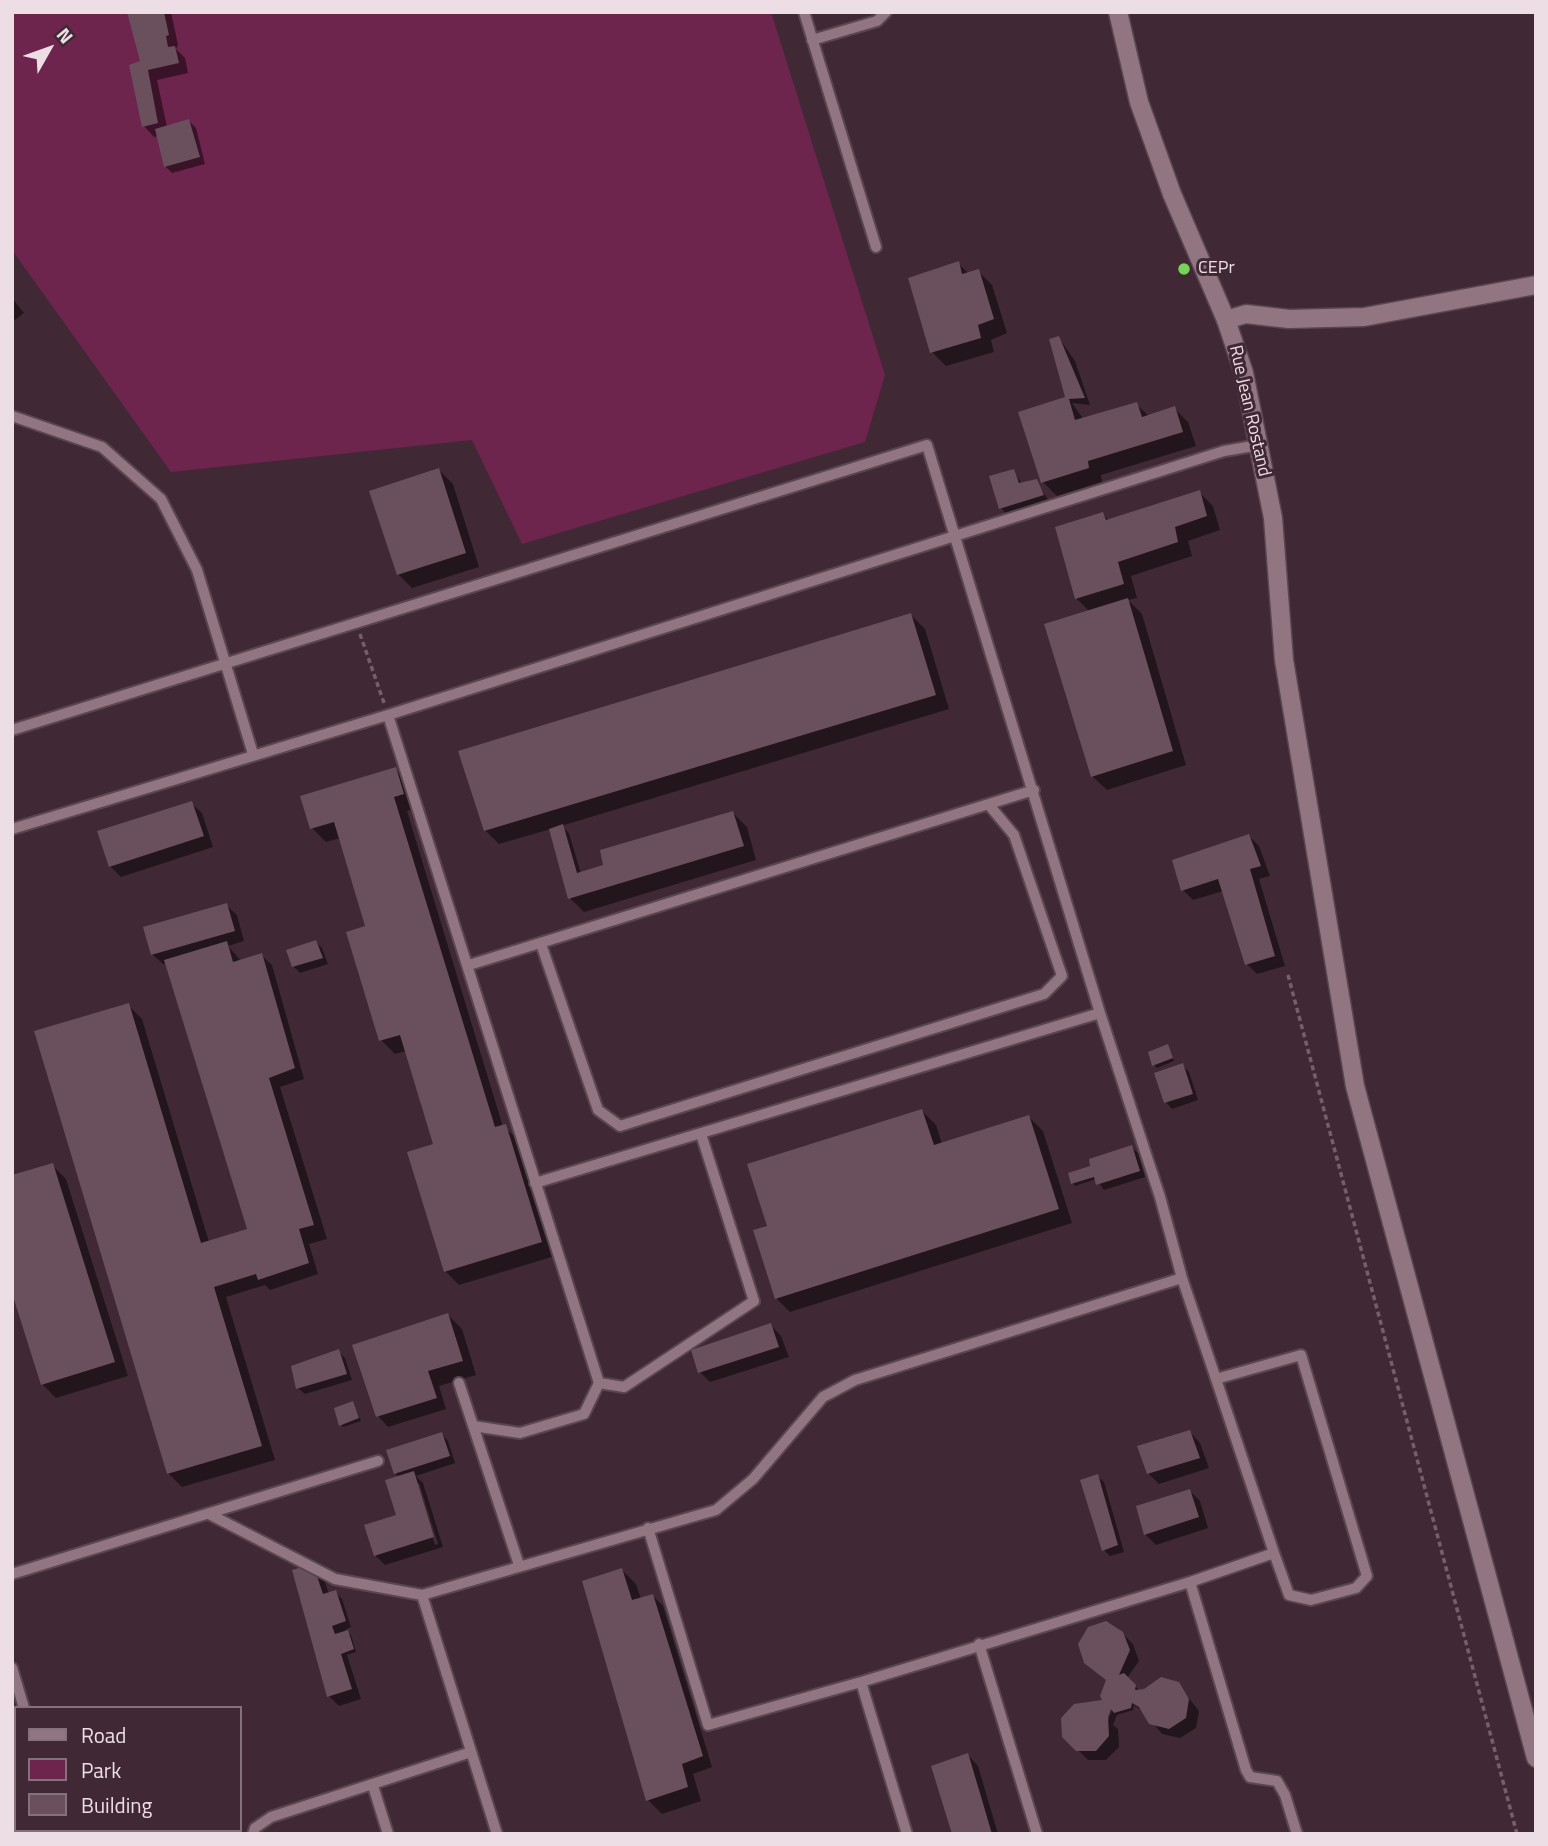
<!DOCTYPE html>
<html>
<head>
<meta charset="utf-8">
<style>
  body { margin:0 }
  #map { position:relative; width:1548px; height:1846px; overflow:hidden; background:#402935; font-family:"Titillium Web",sans-serif }
  canvas { display:block }
  .frame { position:absolute; inset:0; border:14px solid #eddde4; pointer-events:none }
  .legend { position:absolute; left:14px; top:1706px; width:228px; height:126px; box-sizing:border-box; background:#402935; border:2px solid #85717b; margin:0; padding:9px 12px; list-style:none; font-size:21px; color:#eddde4 }
  .legend li { display:flex; align-items:center; gap:14px; height:35px }
  .legend b { width:35px; border:2px solid #85717b }
  .north { position:absolute; left:14px; top:14px; width:70px; height:70px; -webkit-text-stroke:5px #402935; paint-order:stroke; rotate:50deg; font-size:19px; font-weight:700; line-height:28px; text-align:center; color:#eddde4 }
  .north::after { content:''; display:block; margin:auto; width:24px; height:32px; background:#eddde4; clip-path:polygon(50% 0,100% 100%,50% 72%,0 100%) }
</style>
</head>
<body>
<div id="map">
<canvas width="1548" height="1846"></canvas>
<div class="frame"></div>
<ul class="legend">
<li><b style="height:9px;background:#917682"></b>Road</li>
<li><b style="height:19px;background:#6d244d"></b>Park</li>
<li><b style="height:19px;background:#6a505c"></b>Building</li>
</ul>
<div class="north">N</div>
</div>
<script>
const ctx = document.querySelector('canvas').getContext('2d');
ctx.lineJoin = 'round';
function fill(path, color) {
  ctx.fillStyle = color;
  ctx.fill(path, 'evenodd');
}
function poly(rows) {
  const path = new Path2D();
  for (const r of rows) {
    path.moveTo(r[0], r[1]);
    for (let i = 2; i < r.length; i += 2) path.lineTo(r[i], r[i + 1]);
  }
  return path;
}
function strokePath(path, color, width, dash) {
  ctx.strokeStyle = color;
  ctx.lineWidth = width;
  ctx.lineCap = dash ? 'butt' : 'round';
  ctx.setLineDash(dash || []);
  ctx.stroke(path);
}
function drawText(font, color, halo, rows, align = 'center') {
  ctx.font = font + ' "Titillium Web",sans-serif';
  ctx.lineWidth = 6;
  ctx.setLineDash([]);
  ctx.textBaseline = 'middle';
  ctx.strokeStyle = halo;
  ctx.fillStyle = color;
  for (const [text, x, y, turn = 0] of rows) {
    ctx.save();
    ctx.translate(x, y);
    ctx.rotate((+turn || 0) * Math.PI / 180);
    ctx.textAlign = isNaN(turn) ? turn : align;
    if (halo) ctx.strokeText(text, 0, 0);
    ctx.fillText(text, 0, 0);
    ctx.restore();
  }
}
fill(poly([
  [12,12,771,12,885,375,865,442,522,544,472,440,171,472,12,250]
]), '#6d244d');
fill(poly([
  [130,12,171,12,178,45,176,49,185,58,188,73,157,80,167,127,189,121,196,128,205,164,172,173,166,167,158,136,154,137,144,126,142,62],
  [958,263,969,274,978,271,992,285,1007,333,991,340,994,352,946,366,932,352],
  [12,298,24,313,12,322],
  [1059,338,1075,361,1090,405,1072,403,1084,420,1136,404,1149,416,1174,408,1188,422,1196,446,1101,475,1102,482,1057,496,1043,482,1067,398],
  [439,470,453,484,479,567,412,588,398,574],
  [1013,471,1022,484,1036,481,1049,501,1007,515,1001,508],
  [1199,492,1213,506,1220,530,1188,541,1192,556,1131,576,1137,598,1128,600,1142,614,1186,765,1107,790,1092,776,1090,612,1076,598,1103,514,1109,521],
  [911,615,925,629,949,709,561,826,569,833,581,874,733,813,747,827,756,860,584,912,570,898,551,829,499,844,485,830],
  [395,769,409,783,417,808,407,811,503,1127,520,1140,555,1256,459,1285,445,1271,435,1145,406,1051,395,1054,381,1040,367,927,340,838,326,842,312,828],
  [191,803,202,813,213,847,121,877,110,866],
  [1249,836,1259,846,1270,876,1259,879,1285,966,1257,974,1247,964,1223,891,1193,900,1183,890],
  [226,905,237,915,244,941,228,946,241,961,261,955,272,965,304,1079,280,1087,327,1239,309,1244,318,1274,270,1290,265,1285,226,1297,275,1460,182,1487,168,1473,128,1005,142,1019,209,1242,249,1230,167,963,163,964,152,954],
  [316,942,322,948,328,964,300,973,293,966],
  [1168,1046,1174,1061,1157,1068,1154,1065],
  [1182,1065,1189,1072,1198,1100,1172,1109,1166,1102],
  [922,1111,936,1125,942,1144,1029,1117,1043,1131,1072,1223,790,1312,776,1298,769,1227],
  [1131,1147,1138,1153,1145,1177,1104,1190,1096,1179,1075,1186,1073,1183],
  [52,1165,66,1179,128,1376,56,1398,42,1384],
  [448,1315,462,1329,476,1375,439,1386,446,1409,388,1427,378,1416],
  [771,1325,781,1336,789,1357,710,1382,700,1372],
  [338,1351,345,1358,352,1380,305,1394,298,1388],
  [353,1403,361,1421,343,1427,341,1425],
  [1190,1432,1200,1443,1209,1468,1159,1484,1149,1474,1140,1448],
  [442,1434,448,1441,455,1463,416,1476,423,1483,443,1547,385,1565,375,1555,398,1516,399,1477,395,1473],
  [415,1483,419,1483,438,1544,435,1545],
  [1097,1476,1104,1482,1124,1552,1110,1556,1104,1550],
  [1190,1491,1200,1501,1208,1528,1156,1545,1145,1534],
  [622,1570,636,1584,641,1599,653,1596,663,1606,712,1767,693,1774,701,1801,662,1814,648,1800],
  [294,1572,323,1576,329,1594,335,1592,342,1599,351,1627,345,1630,351,1635,356,1652,347,1655,361,1699,339,1706,329,1696],
  [1122,1633,1133,1644,1139,1661,1127,1678,1140,1691,1178,1684,1199,1711,1196,1728,1180,1738,1162,1734,1143,1711,1134,1705,1133,1710,1117,1715,1113,1725,1118,1729,1119,1747,1106,1760,1088,1760,1064,1736,1105,1700,1111,1683,1086,1663],
  [1110,1705,1114,1705,1106,1726,1103,1724],
  [968,1755,978,1766,998,1834,953,1834]
]), '#0007');
fill(poly([
  [127,12,164,12,169,35,166,36,168,47,175,46,179,63,148,70,158,123,142,127,129,65,140,61],
  [189,119,200,157,164,167,155,129],
  [959,261,962,274,979,269,994,319,978,325,981,338,930,353,908,278],
  [1059,336,1085,398,1069,399,1075,420,1137,402,1142,417,1175,406,1183,432,1088,461,1089,468,1041,483,1018,412,1065,397,1049,339],
  [439,468,466,553,397,575,369,491],
  [1014,469,1019,483,1037,479,1044,495,999,509,989,476],
  [1200,490,1207,516,1175,527,1178,542,1118,562,1124,584,1075,599,1055,527,1103,512,1106,520],
  [1128,598,1173,751,1091,777,1044,624],
  [911,613,936,695,484,831,458,751],
  [396,767,404,794,394,797,495,1127,506,1124,542,1242,444,1272,407,1152,433,1144,400,1035,379,1041,346,932,365,926,334,822,310,829,300,796],
  [192,801,204,836,109,867,97,831],
  [733,811,744,846,568,899,549,829,563,824,577,873,603,865,600,850],
  [1249,834,1261,866,1250,869,1275,956,1245,965,1218,879,1181,891,1172,860],
  [227,903,235,931,151,955,143,927],
  [316,940,323,958,292,967,286,950],
  [227,941,233,962,262,953,295,1068,269,1078,314,1225,299,1229,309,1263,258,1280,256,1274,214,1287,262,1446,167,1474,34,1031,129,1003,201,1243,247,1229,164,960],
  [1168,1044,1173,1058,1152,1066,1148,1052],
  [1183,1063,1193,1094,1164,1103,1154,1073],
  [922,1109,934,1145,1029,1115,1059,1209,775,1299,753,1230,767,1226,747,1164],
  [1132,1145,1140,1171,1096,1185,1094,1177,1071,1184,1068,1173,1090,1166,1089,1159],
  [53,1163,115,1362,41,1385,12,1293,12,1175],
  [448,1313,463,1361,428,1371,437,1398,376,1417,352,1345],
  [771,1323,779,1347,698,1373,691,1350],
  [339,1349,347,1374,296,1389,291,1366],
  [353,1401,359,1418,339,1426,334,1408],
  [1190,1430,1200,1458,1147,1474,1137,1446],
  [442,1432,450,1456,394,1474,386,1450],
  [414,1471,434,1537,374,1556,364,1525,396,1515,385,1480],
  [1098,1474,1118,1545,1102,1551,1080,1480],
  [1190,1489,1199,1517,1144,1535,1136,1506],
  [313,1564,323,1594,336,1590,346,1621,332,1626,335,1634,348,1630,354,1649,341,1654,352,1689,327,1697,292,1570],
  [622,1568,632,1600,653,1594,703,1756,682,1764,688,1787,646,1801,582,1581],
  [1106,1621,1123,1632,1130,1650,1119,1675,1124,1673,1136,1685,1135,1690,1144,1689,1161,1677,1179,1682,1189,1699,1186,1718,1169,1729,1149,1724,1139,1707,1132,1703,1131,1708,1114,1713,1111,1709,1108,1717,1109,1736,1096,1751,1076,1751,1062,1737,1061,1718,1074,1704,1102,1700,1100,1696,1106,1680,1084,1663,1078,1644,1088,1627],
  [968,1753,982,1800,992,1834,952,1834,931,1766]
]), '#6a505c');
const lane = poly([
  [804,12,876,247],
  [812,40,877,21,886,12],
  [12,416,102,447,161,499,197,570,253,754],
  [388,715,599,1383,584,1414,520,1433,473,1426],
  [12,730,927,445,1100,1013,1160,1197,1182,1278,1216,1379,1274,1553,1289,1595,1311,1600,1356,1588,1367,1576,1301,1355,1216,1379],
  [12,829,388,715,1224,451,1259,445],
  [541,944,598,1110,620,1126,1044,994,1062,976,1014,835,989,805],
  [469,965,1034,790],
  [535,1183,1100,1013],
  [459,1383,519,1565],
  [599,1383,624,1387,754,1301,701,1134],
  [209,1514,335,1579,422,1595],
  [648,1528,708,1725,861,1682,1190,1582,1274,1553],
  [12,1574,378,1461],
  [1190,1582,1246,1770,1250,1777,1277,1781,1285,1795,1297,1834],
  [979,1644,1037,1834],
  [12,1668,24,1708],
  [861,1682,907,1834],
  [373,1786,388,1834],
  [62,1830,63,1834],
  [253,1834,255,1828,271,1817,471,1752],
  [497,1834,422,1595,716,1510,753,1479,823,1397,855,1380,1182,1278]
]);
const street = poly([
  [1226,320,1246,314,1289,319,1364,317,1536,285]
]);
const secondary = poly([
  [1118,12,1139,102,1172,194,1226,320,1244,373,1273,518,1284,660,1355,1086,1536,1758]
]);
strokePath(lane, '#5a4650', 14);
strokePath(street, '#5a4650', 21);
strokePath(secondary, '#5a4650', 21);
strokePath(poly([
  [360,634,384,703],
  [1288,975,1517,1834]
]), '#75606a', 3.5, [5, 3.5]);
strokePath(lane, '#917682', 10);
strokePath(street, '#917682', 18);
strokePath(secondary, '#917682', 18);
for (const [x, y, r, color] of [
  [1184,269,7,"#77d259"]
]) {
  const dot = new Path2D();
  dot.arc(x, y, r, 0, 2 * Math.PI);
  ctx.fillStyle = color;
  ctx.fill(dot);
  strokePath(dot, '#402935', 2.5);
}
drawText('18px', '#eddde4', '#402935', [
  ["CEPr",1198,269]
], 'left');
drawText('18px', '#eddde4', '#402935', [
  ["Rue Jean Rostand",1249,411,77]
]);
</script>
</body>
</html>
